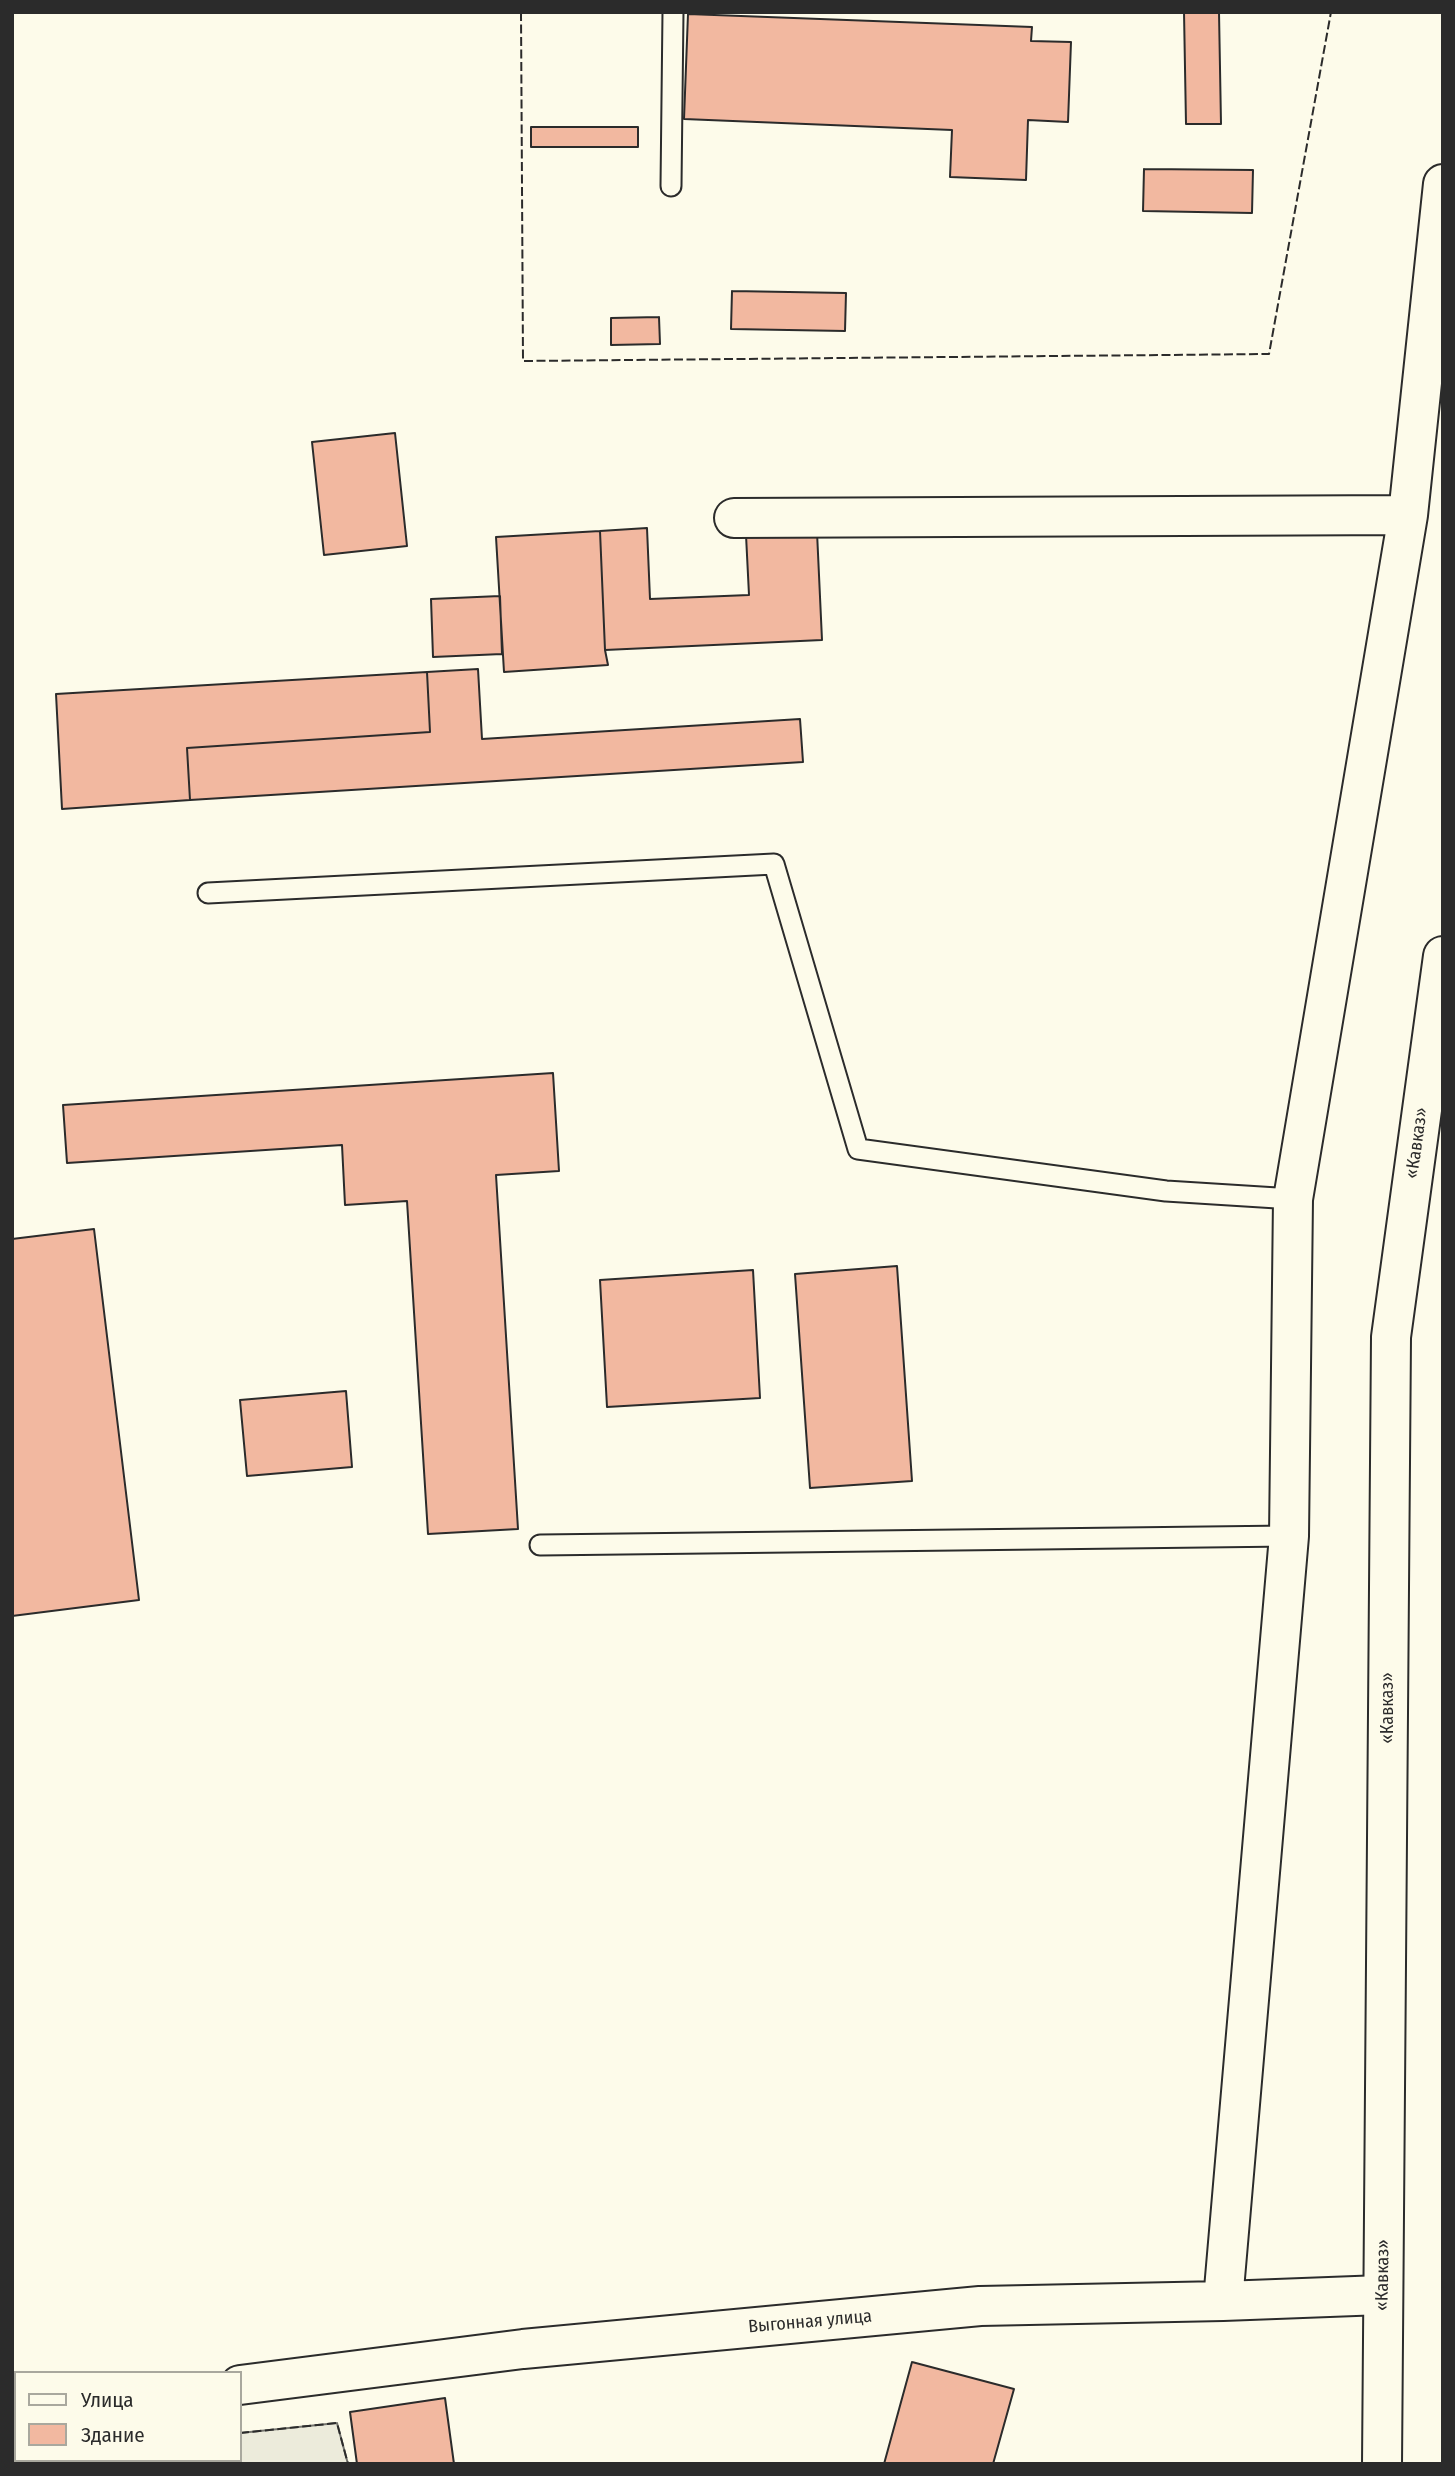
<!DOCTYPE html>
<html>
<head>
<meta charset="utf-8">
<style>
  body { margin:0 }
  #map { position:relative; width:1455px; height:2476px; overflow:hidden; background:#fdfbea; font-family:"Fira Sans Condensed",sans-serif }
  canvas { display:block }
  .frame { position:absolute; inset:0; border:14px solid #2b2b2b; pointer-events:none }
  .legend { position:absolute; left:14px; top:2371px; width:228px; height:91px; box-sizing:border-box; background:#fdfbea; border:2px solid #a9a89e; margin:0; padding:9px 12px; list-style:none; font-size:21px; color:#2b2b2b }
  .legend li { display:flex; align-items:center; gap:14px; height:35px }
  .legend b { width:35px; border:2px solid #a9a89e }
</style>
</head>
<body>
<div id="map">
<canvas width="1455" height="2476"></canvas>
<div class="frame"></div>
<ul class="legend">
<li><b style="height:9px;background:#fdfbea"></b>Улица</li>
<li><b style="height:19px;background:#f2b8a0"></b>Здание</li>
</ul>
</div>
<script>
const ctx = document.querySelector('canvas').getContext('2d');
ctx.lineJoin = 'round';
function fill(path, color) {
  ctx.fillStyle = color;
  ctx.fill(path, 'evenodd');
}
function poly(rows) {
  const path = new Path2D();
  for (const r of rows) {
    path.moveTo(r[0], r[1]);
    for (let i = 2; i < r.length; i += 2) path.lineTo(r[i], r[i + 1]);
  }
  return path;
}
function strokePath(path, color, width, dash) {
  ctx.strokeStyle = color;
  ctx.lineWidth = width;
  ctx.lineCap = dash ? 'butt' : 'round';
  ctx.setLineDash(dash || []);
  ctx.stroke(path);
}
function drawText(font, color, halo, rows, align = 'center') {
  ctx.font = font + ' "Fira Sans Condensed",sans-serif';
  ctx.lineWidth = 5;
  ctx.setLineDash([]);
  ctx.textBaseline = 'middle';
  ctx.strokeStyle = halo;
  ctx.fillStyle = color;
  for (const [text, x, y, turn = 0] of rows) {
    ctx.save();
    ctx.translate(x, y);
    ctx.rotate((+turn || 0) * Math.PI / 180);
    ctx.textAlign = isNaN(turn) ? turn : align;
    if (halo) ctx.strokeText(text, 0, 0);
    ctx.fillText(text, 0, 0);
    ctx.restore();
  }
}
const green = poly([
  [337,2423,348,2464,12,2464,12,2456,16,2455,16,2460,240,2460,240,2433,337,2423]
]);
fill(green, '#ecebdb');
strokePath(green, '#74746e', 2);
const building = poly([
  [1184,12,1219,12,1221,124,1186,124,1184,12],
  [688,14,1032,27,1031,41,1071,42,1068,122,1028,120,1026,180,950,177,952,130,684,119,688,14],
  [531,127,638,127,638,147,531,147,531,127],
  [1144,169,1253,170,1252,213,1143,211,1144,169],
  [732,291,846,293,845,331,731,329,732,291],
  [659,317,660,344,611,345,611,318,659,317],
  [395,433,407,546,324,555,312,442,395,433],
  [647,528,650,599,749,595,746,535,817,532,822,640,605,650,600,531,647,528],
  [600,531,605,650,608,665,504,672,496,537,600,531],
  [500,596,502,654,433,657,431,599,500,596],
  [478,669,482,739,800,719,803,762,190,800,187,748,430,732,427,672,478,669],
  [427,672,430,732,187,748,190,800,62,809,56,694,427,672],
  [553,1073,559,1171,496,1175,518,1529,428,1534,407,1201,345,1205,342,1145,67,1163,63,1105,553,1073],
  [94,1229,139,1600,12,1616,12,1239,94,1229],
  [897,1266,912,1481,810,1488,795,1274,897,1266],
  [753,1270,760,1398,607,1407,600,1280,753,1270],
  [346,1391,352,1467,247,1476,240,1400,346,1391],
  [912,2362,1014,2389,993,2464,884,2464,912,2362],
  [445,2398,454,2464,357,2464,350,2412,445,2398]
]);
fill(building, '#f2b8a0');
strokePath(building, '#2b2b2b', 2);
const service = poly([
  [671,186,673,12],
  [208,893,774,864,858,1149,1166,1191,1293,1199],
  [540,1545,1289,1536]
]);
const minor = poly([
  [734,518,1408,515],
  [1223,2301,1289,1536,1293,1199,1408,515,1443,184],
  [240,2385,523,2349,980,2306,1223,2301,1382,2295],
  [12,2400,16,2400]
]);
const trunk = poly([
  [1382,2464,1391,1337,1443,956]
]);
strokePath(service, '#2b2b2b', 23);
strokePath(minor, '#2b2b2b', 42);
strokePath(trunk, '#2b2b2b', 42);
strokePath(service, '#fdfbea', 19);
strokePath(minor, '#fdfbea', 38);
strokePath(trunk, '#fdfbea', 38);
strokePath(poly([
  [521,12,523,361,1269,354,1331,12],
  [240,2433,337,2423,348,2464],
  [12,2456,16,2455]
]), '#2b2b2b', 2, [9, 3.5]);
drawText('18px', '#2b2b2b', '#fdfbea', [
  ["«Кавказ»",1417,1143,-82],
  ["«Кавказ»",1388,1708,-90],
  ["«Кавказ»",1383,2275,-89],
  ["Выгонная улица",810,2322,-5]
]);
</script>
</body>
</html>
